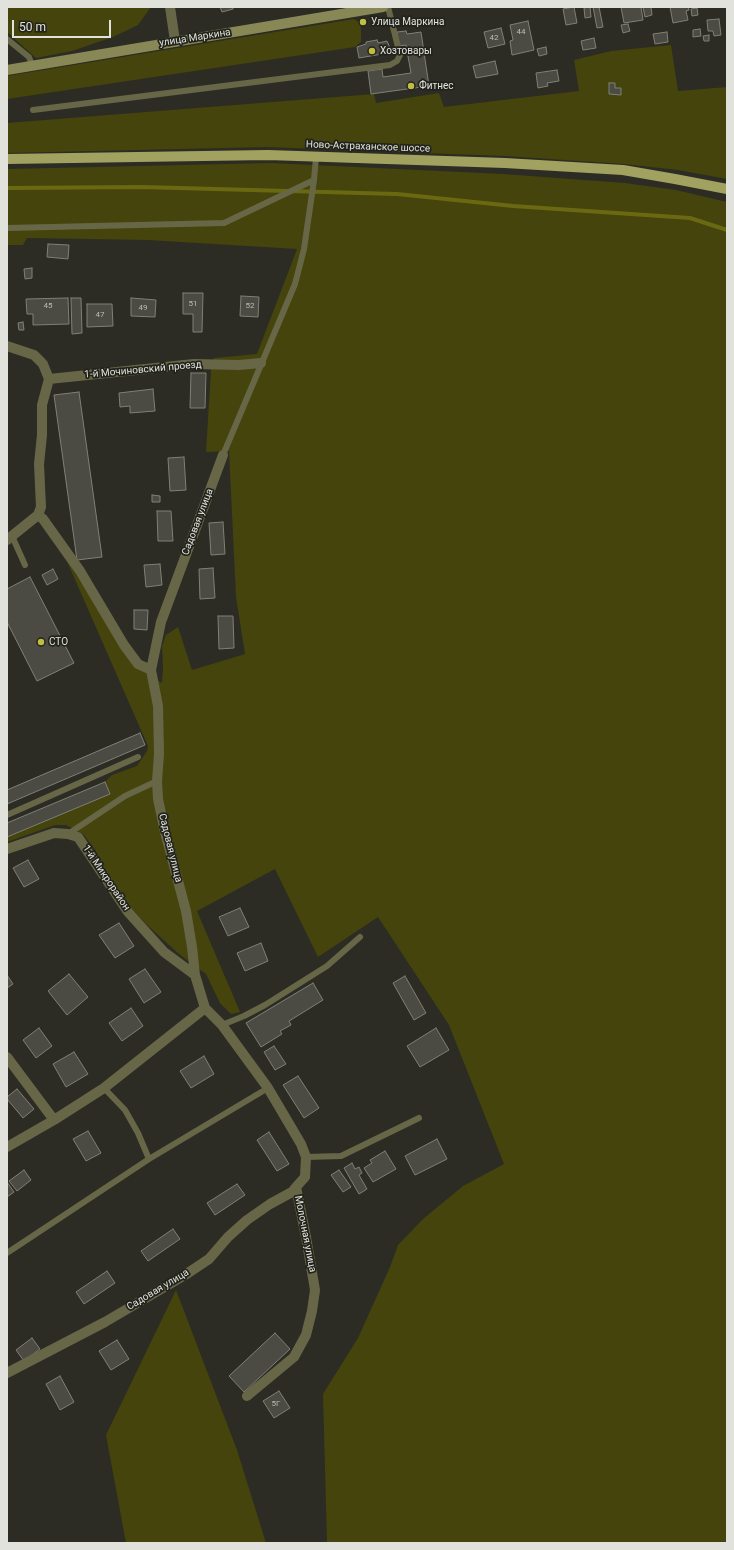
<!DOCTYPE html>
<html>
<head>
<meta charset="utf-8">
<style>
  body { margin:0 }
  #map { position:relative; width:734px; height:1550px; overflow:hidden; background:#2c2c24; font-family:Roboto,sans-serif }
  canvas { display:block }
  .frame { position:absolute; inset:0; border:8px solid #e2e2dd; pointer-events:none }
  .scale { position:absolute; left:12px; top:20px; width:99px; height:18px; box-sizing:border-box; border:2px solid #e2e2dd; border-top:0; padding-left:5px; font-size:12px; line-height:14px; white-space:nowrap; color:#e2e2dd; -webkit-text-stroke:3px #22231b; paint-order:stroke }
</style>
</head>
<body>
<div id="map">
<canvas width="734" height="1550"></canvas>
<div class="frame"></div>
<div class="scale">50 m</div>
</div>
<script>
const ctx = document.querySelector('canvas').getContext('2d');
ctx.lineJoin = 'round';
function fill(path, color) {
  ctx.fillStyle = color;
  ctx.fill(path, 'evenodd');
}
function poly(rows) {
  const path = new Path2D();
  for (const r of rows) {
    path.moveTo(r[0], r[1]);
    for (let i = 2; i < r.length; i += 2) path.lineTo(r[i], r[i + 1]);
  }
  return path;
}
function strokePath(path, color, width, dash) {
  ctx.strokeStyle = color;
  ctx.lineWidth = width;
  ctx.lineCap = dash ? 'butt' : 'round';
  ctx.setLineDash(dash || []);
  ctx.stroke(path);
}
function drawText(font, color, halo, rows, align = 'center') {
  ctx.font = font + ' Roboto,sans-serif';
  ctx.lineWidth = 3.5;
  ctx.setLineDash([]);
  ctx.textBaseline = 'middle';
  ctx.strokeStyle = halo;
  ctx.fillStyle = color;
  for (const [text, x, y, turn = 0] of rows) {
    ctx.save();
    ctx.translate(x, y);
    ctx.rotate((+turn || 0) * Math.PI / 180);
    ctx.textAlign = isNaN(turn) ? turn : align;
    if (halo) ctx.strokeText(text, 0, 0);
    ctx.fillText(text, 0, 0);
    ctx.restore();
  }
}
fill(poly([
  [7,7,151,7,138,25,113,37,72,51,36,58,7,32],
  [354,19,359,22,361,29,361,42,355,47,7,99,7,76],
  [671,45,678,91,727,87,727,179,678,170,624,164,505,156,267,147,7,153,7,123,374,94,376,103,439,93,444,107,579,91,574,60,611,51],
  [271,163,503,174,625,183,676,190,727,202,727,1543,327,1543,323,1394,358,1338,390,1267,398,1245,423,1219,463,1186,504,1164,449,1025,378,917,318,957,275,869,197,911,240,1012,231,1014,220,1003,206,974,179,954,146,924,132,909,111,881,94,848,83,834,66,825,55,825,7,842,7,837,110,794,105,782,112,775,137,766,147,751,148,746,66,559,134,666,162,683,163,668,162,646,166,635,178,627,192,670,245,654,236,597,229,451,206,452,211,370,214,358,257,354,297,249,148,240,27,238,23,245,7,245,7,169],
  [176,1290,237,1450,266,1543,126,1543,106,1435]
]), '#44440c');
strokePath(poly([
  [7,188,142,187,397,194,513,206,690,218,727,230]
]), '#6a6912', 4);
const building = poly([
  [220,7,233,7,233,9,222,12,220,7],
  [574,7,577,23,566,25,563,9,574,7],
  [590,7,591,17,585,18,584,8,590,7],
  [593,7,599,7,603,27,597,28,593,7],
  [621,7,641,7,643,20,624,23,621,7],
  [643,7,651,7,652,15,645,17,643,7],
  [670,7,688,7,689,10,686,11,688,20,673,23,670,7],
  [697,8,698,15,692,16,691,9,697,8],
  [719,19,721,35,714,36,713,31,708,31,707,20,719,19],
  [528,21,534,50,512,55,510,41,513,40,510,25,528,21],
  [628,24,630,31,623,33,621,25,628,24],
  [501,28,505,44,488,48,484,32,501,28],
  [700,29,701,36,693,37,693,30,700,29],
  [406,31,407,34,421,32,429,86,371,94,368,71,382,69,383,77,411,73,406,45,399,46,397,32,406,31],
  [667,32,668,42,655,44,653,34,667,32],
  [709,35,709,41,704,41,703,36,709,35],
  [594,38,596,48,583,50,581,41,594,38],
  [377,40,378,43,387,41,390,48,382,54,359,58,357,47,366,44,366,42,377,40],
  [546,47,547,54,539,56,537,49,546,47],
  [495,61,498,74,476,78,473,66,495,61],
  [557,70,559,81,547,83,548,86,538,88,536,73,557,70],
  [609,83,615,83,615,88,621,88,621,95,609,94,609,83],
  [48,244,69,245,68,259,47,257,48,244],
  [32,268,32,278,25,279,24,269,32,268],
  [183,293,203,293,202,332,193,332,193,314,183,314,183,293],
  [241,296,259,297,258,317,240,316,241,296],
  [68,298,69,324,33,325,33,314,27,314,26,299,68,298],
  [71,298,81,298,82,333,72,334,71,298],
  [131,298,156,300,155,317,131,316,131,298],
  [87,304,112,304,113,326,87,327,87,304],
  [23,322,24,330,19,330,18,323,23,322],
  [191,373,206,373,205,408,190,408,191,373],
  [153,389,155,411,130,413,130,406,120,407,119,393,153,389],
  [79,392,102,557,77,560,54,395,79,392],
  [184,457,186,490,170,491,168,458,184,457],
  [152,495,160,496,160,502,152,502,152,495],
  [157,511,171,511,173,541,158,541,157,511],
  [223,522,225,554,211,555,209,523,223,522],
  [160,564,162,585,146,587,144,565,160,564],
  [213,568,215,598,200,599,199,569,213,568],
  [53,569,58,579,47,585,42,575,53,569],
  [30,577,74,663,37,681,7,622,7,589,30,577],
  [134,610,148,610,147,630,134,629,134,610],
  [218,616,233,616,234,648,219,649,218,616],
  [140,733,145,745,7,804,7,790,140,733],
  [105,782,110,794,7,837,7,823,105,782],
  [28,860,39,879,24,887,13,868,28,860],
  [240,908,249,927,228,936,219,917,240,908],
  [119,923,134,946,115,958,99,935,119,923],
  [261,943,268,961,245,971,237,953,261,943],
  [145,969,161,992,144,1003,129,979,145,969],
  [69,974,88,997,67,1015,48,991,69,974],
  [7,975,13,984,7,988,7,975],
  [405,976,426,1013,414,1020,393,983,405,976],
  [313,983,323,1000,289,1021,291,1025,280,1031,282,1034,261,1047,246,1023,313,983],
  [131,1008,143,1026,122,1041,109,1023,131,1008],
  [39,1028,52,1046,36,1058,23,1040,39,1028],
  [436,1028,449,1050,420,1067,407,1046,436,1028],
  [274,1046,286,1064,275,1070,264,1052,274,1046],
  [74,1052,88,1074,66,1087,53,1064,74,1052],
  [204,1056,214,1074,191,1088,180,1071,204,1056],
  [298,1076,319,1108,304,1118,283,1085,298,1076],
  [17,1089,34,1109,23,1118,7,1099,7,1097,17,1089],
  [88,1131,101,1153,86,1161,73,1139,88,1131],
  [269,1132,289,1164,277,1171,257,1140,269,1132],
  [437,1139,447,1159,415,1175,405,1156,437,1139],
  [385,1151,396,1169,373,1182,364,1168,372,1163,370,1160,385,1151],
  [352,1163,355,1169,359,1167,362,1173,359,1175,367,1189,359,1194,344,1168,352,1163],
  [24,1170,31,1180,17,1191,9,1181,24,1170],
  [339,1170,351,1187,343,1192,331,1175,339,1170],
  [7,1182,14,1192,7,1197,7,1182],
  [237,1184,245,1195,215,1215,207,1203,237,1184],
  [173,1229,180,1239,148,1261,141,1251,173,1229],
  [107,1271,115,1283,84,1304,76,1292,107,1271],
  [275,1333,290,1349,244,1392,229,1376,275,1333],
  [32,1338,40,1349,24,1361,16,1350,32,1338],
  [117,1340,129,1359,111,1370,99,1351,117,1340],
  [60,1376,74,1402,60,1410,46,1384,60,1376],
  [279,1391,290,1408,274,1418,263,1401,279,1391]
]);
fill(building, '#4b4b43');
strokePath(building, '#7f8076', 1);
strokePath(poly([
  [7,39,29,57,32,65],
  [33,110,390,65,397,61,400,55,388,7],
  [7,228,224,223,314,180],
  [223,455,295,284,304,249,314,180,316,157],
  [12,536,25,565],
  [7,815,138,757],
  [68,834,125,796,157,781],
  [222,1025,244,1016,265,1005,327,966,360,937],
  [104,1088,125,1110,138,1133,149,1159],
  [306,1157,341,1156,419,1118],
  [7,1253,149,1159,268,1088]
]), '#676748', 6);
strokePath(poly([
  [170,7,175,41],
  [7,346,34,355,43,364,49,379,42,405,42,435,39,464,41,507,38,515,7,540],
  [49,379,194,364,239,365,261,363],
  [223,455,161,622,151,670,158,706,159,754,157,781,158,799,165,832,186,911,192,947,195,975,205,1008,222,1025,268,1088,301,1144,306,1157,305,1177,296,1187,306,1237,315,1290,312,1311,306,1335,294,1357,247,1396],
  [38,515,43,519,80,571,124,645,138,664,151,670],
  [7,849,54,833,68,834,78,837,128,912,164,952,195,975],
  [7,1057,54,1120],
  [7,1147,54,1120,104,1088,205,1008],
  [7,1373,105,1322,185,1275,209,1259,228,1237,247,1220,270,1204,292,1192,296,1187]
]), '#676748', 10);
strokePath(poly([
  [7,70,383,7]
]), '#888856', 10);
strokePath(poly([
  [7,159,268,155,505,163,623,170,675,179,727,189]
]), '#a1a260', 10);
for (const [x, y, r, color] of [
  [363,22,4,"#bfbe41"],
  [372,51,4,"#bfbe41"],
  [411,86,4,"#bfbe41"],
  [41,642,4,"#bfbe41"]
]) {
  const dot = new Path2D();
  dot.arc(x, y, r, 0, 2 * Math.PI);
  ctx.fillStyle = color;
  ctx.fill(dot);
  strokePath(dot, '#22231b', 1.5);
}
drawText('8px', '#bcbcb6', null, [
  ["44",521,32],
  ["42",494,38],
  ["51",193,304],
  ["45",48,306],
  ["52",250,306],
  ["49",143,308],
  ["47",100,315],
  ["5Г",276,1404]
]);
drawText('10px', '#e2e2dd', '#22231b', [
  ["Улица Маркина",371,22],
  ["Хозтовары",380,51],
  ["Фитнес",419,86],
  ["СТО",49,642]
], 'left');
drawText('10px', '#e2e2dd', '#22231b', [
  ["улица Маркина",195,38,-9],
  ["Ново-Астраханское шоссе",368,147,2],
  ["1-й Мочиновский проезд",143,370,-5],
  ["Садовая улица",198,522,-69],
  ["Садовая улица",170,848,76],
  ["1-й Микрорайон",106,878,56],
  ["Молочная улица",305,1234,79],
  ["Садовая улица",158,1290,-31]
]);
</script>
</body>
</html>
